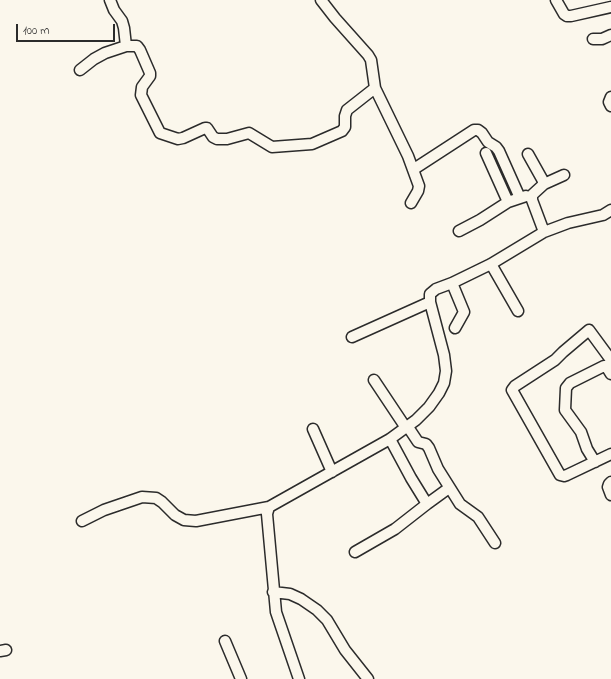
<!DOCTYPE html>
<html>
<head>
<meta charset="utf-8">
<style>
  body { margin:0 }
  #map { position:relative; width:611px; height:679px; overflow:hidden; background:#fbf7ec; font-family:"Indie Flower",sans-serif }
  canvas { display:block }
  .scale { position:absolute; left:16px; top:24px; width:99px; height:18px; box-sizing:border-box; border:2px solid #2b2b2b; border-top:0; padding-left:5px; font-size:12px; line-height:14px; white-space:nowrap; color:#2b2b2b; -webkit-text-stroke:3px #fbf7ec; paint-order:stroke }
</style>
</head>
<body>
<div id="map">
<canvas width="611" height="679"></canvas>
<div class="scale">100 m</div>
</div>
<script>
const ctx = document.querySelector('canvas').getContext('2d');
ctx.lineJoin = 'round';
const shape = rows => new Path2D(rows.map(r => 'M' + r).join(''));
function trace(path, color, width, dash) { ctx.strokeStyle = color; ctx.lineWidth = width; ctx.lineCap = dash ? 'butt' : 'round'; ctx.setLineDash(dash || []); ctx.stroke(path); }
const minor = shape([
  [110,0,114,10,122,21,124,28,126,46],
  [321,0,335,18,368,55,371,60,375,88,408,156,419,186,418,191,411,203],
  [556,0,564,14,567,16,571,16,611,7],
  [593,39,602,39,611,35],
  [80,70,94,59,105,53,126,46,137,46,140,50,150,73,150,76,142,87,141,95,160,133,178,139,183,138,205,128,207,128,213,137,217,139,227,139,249,133,272,147,312,144,342,131,345,127,345,116,347,110,375,88],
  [611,97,609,102,611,106],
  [486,153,508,202],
  [528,154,542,179,544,184,532,195,532,200,544,232],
  [414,169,474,130,478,130,482,133,488,142,496,147,499,151,520,198],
  [544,184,564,175],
  [459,231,480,220,508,202,526,196],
  [491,264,518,311],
  [452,283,464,312,455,328],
  [352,337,430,302],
  [611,360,589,330,563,352,555,360,515,386,512,390,560,475,564,476,567,475,611,454],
  [374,380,406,428],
  [408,427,418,442,426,444,429,448,438,469,460,504,478,517,495,543],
  [313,429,332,472],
  [595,462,587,449,581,432,565,410,566,388,570,383,604,366,606,366,611,374],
  [611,482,609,484,608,487,611,495],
  [427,504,449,488],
  [82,521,104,510,142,497,156,498,162,502,175,515,184,520,196,521,269,507],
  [355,552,395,529,427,504,411,478,390,439],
  [273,592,290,594,301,599,317,610,327,620,345,650,368,679],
  [225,641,241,679],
  [0,651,6,650],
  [299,679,276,612,267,514,269,507,390,439,416,420,429,407,439,393,444,383,446,371,444,355,430,302,430,294,436,289,452,283,491,264,544,232,568,223,603,215,611,210]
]);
trace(minor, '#2b2b2b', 13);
trace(minor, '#fbf7ec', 10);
</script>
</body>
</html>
